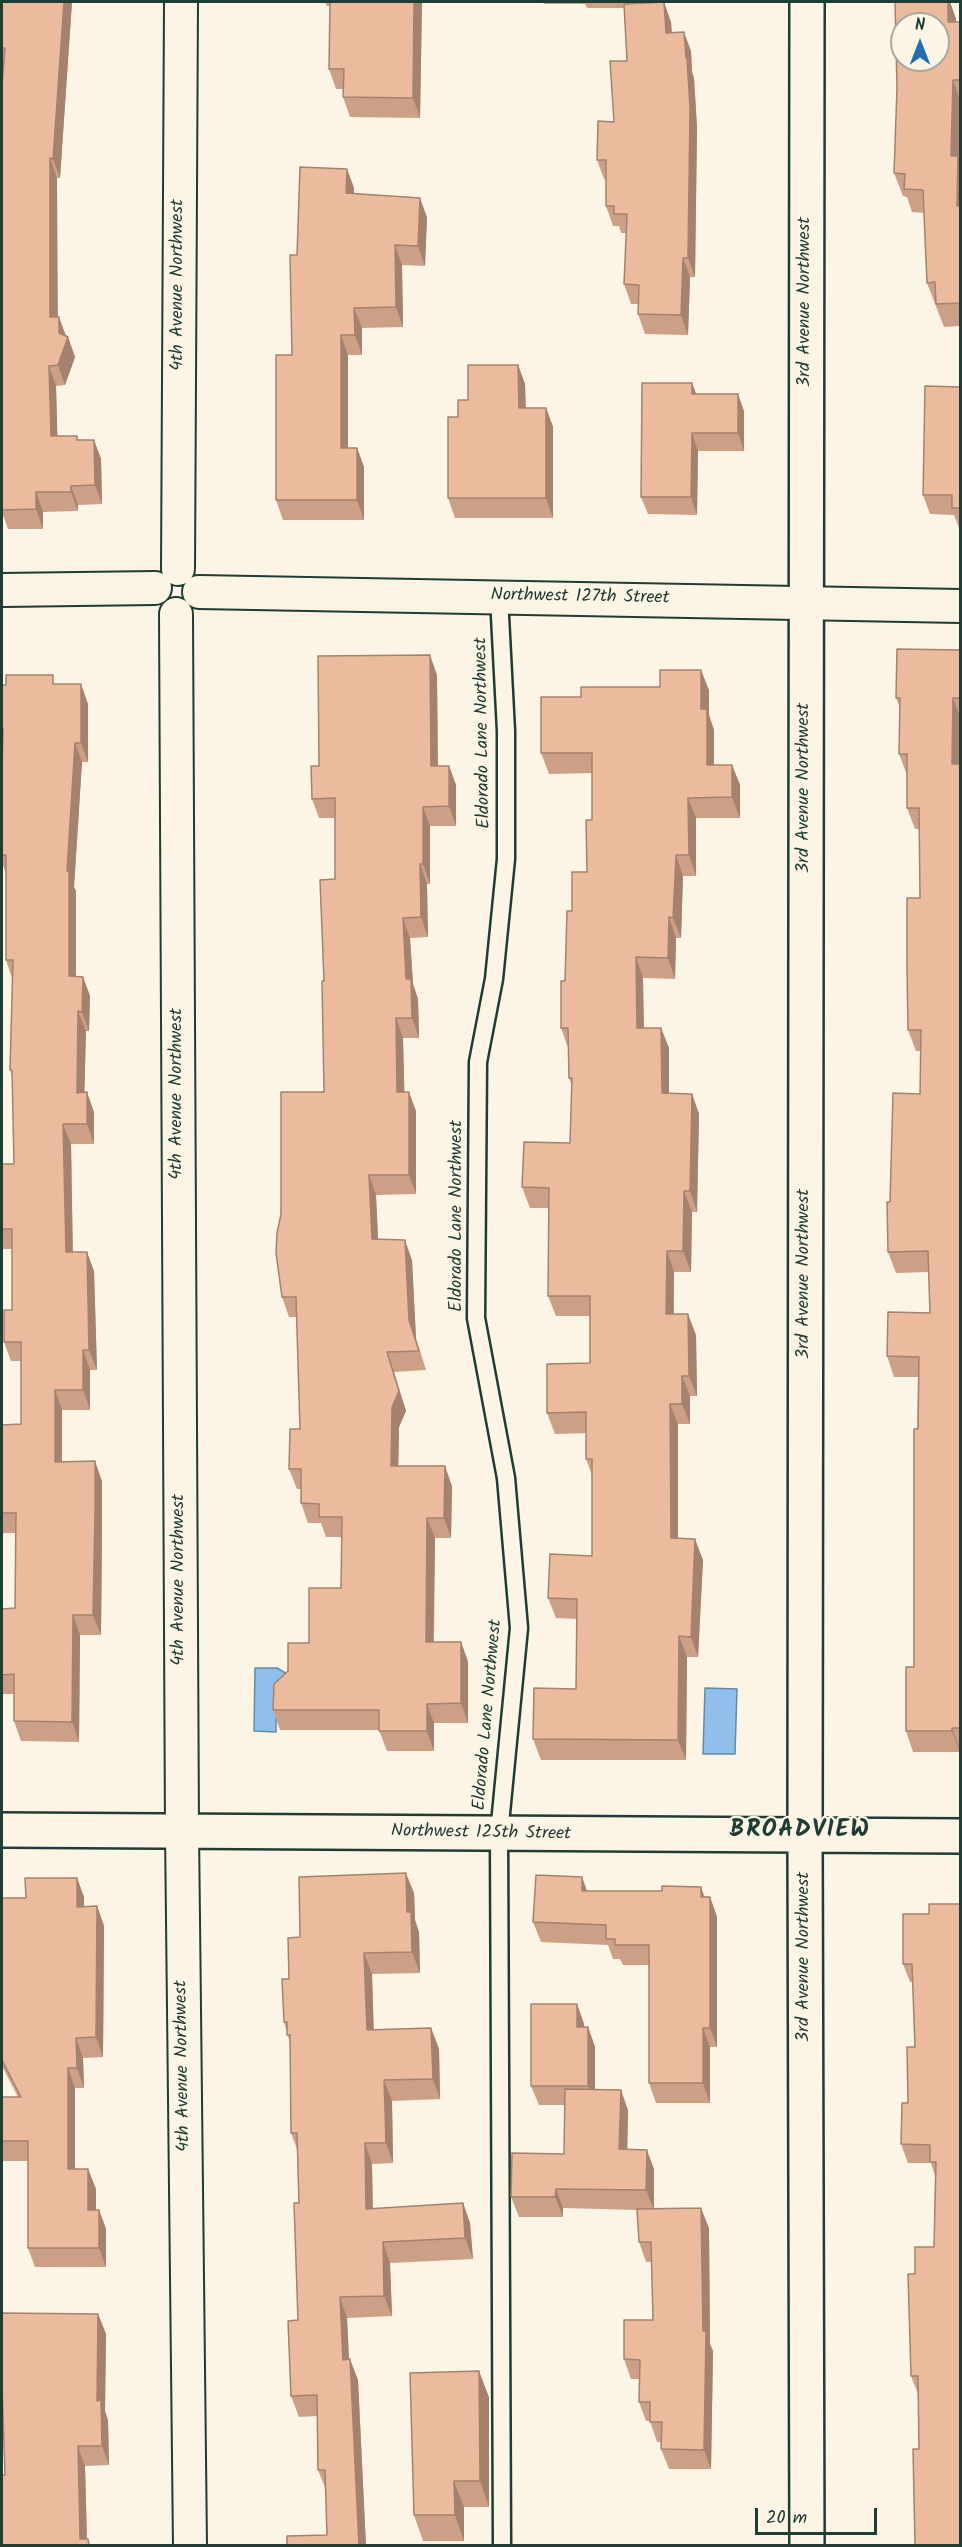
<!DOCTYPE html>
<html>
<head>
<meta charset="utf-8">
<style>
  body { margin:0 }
  #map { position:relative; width:962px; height:2547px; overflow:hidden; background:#fcf5e5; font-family:Kalam,sans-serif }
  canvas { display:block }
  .frame { position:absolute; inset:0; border:3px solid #1f3d34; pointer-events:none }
  .north { position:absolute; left:890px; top:12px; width:60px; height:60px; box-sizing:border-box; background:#fcf5e5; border:2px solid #a4ab9e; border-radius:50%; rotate:0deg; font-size:16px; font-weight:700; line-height:24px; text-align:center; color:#1f3d34 }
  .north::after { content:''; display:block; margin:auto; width:21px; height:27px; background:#1f6fb2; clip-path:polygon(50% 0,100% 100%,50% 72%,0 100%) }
  .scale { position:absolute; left:755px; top:2508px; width:122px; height:27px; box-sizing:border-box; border:3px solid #1f3d34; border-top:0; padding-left:8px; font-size:18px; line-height:21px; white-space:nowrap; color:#1f3d34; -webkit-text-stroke:4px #fcf5e5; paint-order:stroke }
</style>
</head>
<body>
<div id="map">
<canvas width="962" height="2547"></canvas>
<div class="frame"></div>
<div class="north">N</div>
<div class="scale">20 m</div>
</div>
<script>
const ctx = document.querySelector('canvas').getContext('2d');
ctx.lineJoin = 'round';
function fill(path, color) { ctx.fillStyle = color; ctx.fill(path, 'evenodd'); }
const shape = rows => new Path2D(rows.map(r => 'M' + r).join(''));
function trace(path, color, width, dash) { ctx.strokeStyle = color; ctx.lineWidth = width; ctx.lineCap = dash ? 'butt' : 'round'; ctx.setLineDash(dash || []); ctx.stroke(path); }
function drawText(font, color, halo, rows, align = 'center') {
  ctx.font = font + ' Kalam,sans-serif'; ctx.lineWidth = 4.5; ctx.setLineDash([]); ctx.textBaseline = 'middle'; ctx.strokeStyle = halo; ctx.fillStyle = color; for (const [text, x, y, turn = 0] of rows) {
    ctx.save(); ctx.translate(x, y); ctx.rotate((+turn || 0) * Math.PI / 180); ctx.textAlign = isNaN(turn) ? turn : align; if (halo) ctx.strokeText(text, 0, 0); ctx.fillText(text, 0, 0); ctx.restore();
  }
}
const water = shape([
  [255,1668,277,1668,287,1674,276,1719,276,1732,254,1731,255,1668],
  [705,1688,737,1689,735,1754,703,1754,705,1688]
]);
fill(water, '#91bfeb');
trace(water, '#638ba2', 1.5);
const service = shape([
  [499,597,506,731,506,859,494,979,478,1062,476,1318,506,1478,519,1628,499,1834,502,2546]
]);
const minor = shape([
  [178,569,181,2],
  [2,590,155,588],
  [199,592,960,606],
  [176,614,182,1830,190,2546]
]);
const tertiary = shape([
  [807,2,805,1835,807,2546],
  [2,1830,960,1836]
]);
trace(service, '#1f3d34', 21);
trace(minor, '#1f3d34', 36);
trace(tertiary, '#1f3d34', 38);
trace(service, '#fcf5e5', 16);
trace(minor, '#fcf5e5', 32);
trace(tertiary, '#fcf5e5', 33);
fill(shape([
  [2,2,72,2,60,178,57,178,57,317,66,336,68,337,75,357,65,385,56,386,57,436,77,436,78,440,94,440,101,459,102,504,78,505,78,511,43,512,43,529,8,529,2,512,2,85,3,67,2,66],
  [325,2,422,2,420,118,350,117,343,97,343,89,336,89,329,69,330,6,327,6],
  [543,2,652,2,652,3,671,22,672,33,691,51,692,72,694,78,697,128,695,277,690,277,688,335,645,334,638,314,638,304,631,304,624,284,626,233,621,233,619,226,613,226,606,206,606,180,604,179,597,160,614,122,627,61,624,8,587,8,585,4,544,4],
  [895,2,950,2,956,19,956,22,960,22,960,326,944,327,927,283,924,213,912,212,907,197,903,196,894,173,897,88],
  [347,169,354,188,354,193,427,217,425,266,402,265,403,327,362,328,362,355,348,355,348,448,357,448,364,467,364,520,283,520,276,500,292,355,297,255],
  [518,365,525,384,526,408,546,408,553,427,553,518,455,518,448,498,458,417,468,400],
  [960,387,960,528,959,528,954,515,930,514,923,495],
  [696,394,744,411,744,451,698,451,697,515,648,514,641,497],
  [960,650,960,1752,913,1752,906,1731,914,1667,918,1377,894,1377,887,1356,930,1313,929,1272,896,1273,888,1252,890,1202,920,1094,921,1051,916,1051,908,1030,920,898,919,829,915,829,907,808,907,775,899,754,900,708,896,698],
  [437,675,438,766,449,766,456,785,456,826,430,826,430,884,427,884,428,937,410,938,413,984,418,999,419,1038,403,1038,404,1092,416,1111,416,1194,376,1195,378,1239,412,1260,416,1339,426,1370,394,1372,406,1411,399,1427,398,1466,452,1486,451,1538,435,1538,434,1642,461,1642,468,1662,468,1723,434,1723,434,1751,387,1751,379,1730,280,1730,273,1710,288,1671,309,1643,341,1588,342,1537,326,1537,321,1523,308,1523,301,1503,301,1489,297,1489,289,1469,300,1429,297,1317,289,1317,282,1297,324,1092,324,981,335,879,335,818,319,818,312,799,319,766],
  [57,684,88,704,88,762,82,762,74,887,76,891,76,976,83,977,90,996,89,1031,86,1031,84,1092,94,1112,94,1144,71,1144,73,1252,94,1271,97,1370,90,1370,90,1410,62,1410,62,1462,102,1481,102,1531,101,1635,80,1635,79,1742,21,1741,14,1721,14,1694,2,1694,2,1609,15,1608,16,1533,2,1533,2,1425,21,1424,21,1361,11,1361,4,1342,12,1310,12,1249,2,1249,2,1164,14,1164,12,1075,10,1070,12,978,6,960,6,874,2,862,2,685],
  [709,690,709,715,714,730,714,765,732,765,740,785,740,818,696,818,696,876,683,876,681,938,676,938,675,979,643,978,644,1028,661,1028,669,1048,669,1093,692,1094,699,1114,697,1212,692,1212,691,1272,674,1272,674,1314,696,1335,697,1396,690,1396,690,1424,678,1424,678,1538,703,1560,698,1657,687,1657,686,1760,541,1760,533,1739,576,1689,577,1619,556,1618,548,1598,592,1556,592,1475,586,1459,586,1433,555,1434,547,1413,590,1363,590,1316,556,1316,548,1296,549,1208,530,1208,522,1187,570,1143,572,1086,569,1078,568,1048,561,1028,565,981,587,872,592,820,592,773,549,774,541,753,581,697],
  [582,1877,587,1891,710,1897,717,1917,717,2047,710,2047,710,2103,656,2103,649,2083,649,1965,623,1965,620,1959,613,1959,608,1945,541,1942,533,1922],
  [77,1878,84,1897,84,1906,97,1906,104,1926,103,2057,83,2058,84,2088,75,2088,75,2169,88,2169,96,2189,96,2210,99,2210,106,2229,106,2267,35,2267,28,2248,28,2161,2,2161,2,2097,18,2097,2,2066,2,1898,26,1898],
  [414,1893,415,1920,419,1932,420,1973,372,1974,374,2030,431,2028,439,2049,440,2099,392,2101,393,2163,372,2164,373,2209,463,2203,470,2223,473,2259,390,2263,392,2316,347,2318,349,2359,358,2380,366,2546,287,2546,327,2535,326,2490,318,2470,317,2416,299,2417,291,2396,298,2320,299,2203,297,2149,291,2133,290,2043,284,2022,289,1979,300,1937],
  [929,1904,960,1904,960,2546,915,2546,913,2449,919,2449,918,2394,911,2376,908,2274,915,2274,915,2247,934,2247,935,2176,931,2163,908,2163,901,2144,902,2103,908,2103,907,2047,915,2047,913,1982,910,1982,903,1964,903,1914,929,1914],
  [577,2004,584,2024,584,2027,588,2027,595,2047,595,2090,628,2110,627,2149,654,2169,654,2209,709,2228,710,2344,713,2351,711,2469,669,2469,661,2449,662,2442,657,2442,650,2421,646,2421,639,2402,640,2379,631,2379,624,2359,653,2320,652,2262,646,2262,639,2242,637,2210,563,2208,563,2217,519,2217,511,2197,564,2154,565,2105,539,2105,531,2086],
  [2,2313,98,2314,106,2334,105,2411,108,2420,109,2465,85,2466,87,2539,91,2546,5,2475,3,2404,2,2404],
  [489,2397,489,2507,464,2507,464,2541,423,2541,414,2515]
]), '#cba087');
fill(shape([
  [64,2,72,2,60,178,53,159],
  [414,2,422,2,420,118,413,98],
  [664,2,671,22,673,53,666,33],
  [948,2,950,2,956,19,957,45,948,22],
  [684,32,691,51,692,72,694,78,697,128,695,277,688,258,686,58],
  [953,80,960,100,960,216,957,206,951,156],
  [50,158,57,178,58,336,50,317],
  [347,169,354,188,353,212,346,193],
  [420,198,427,217,425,266,418,246],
  [395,245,402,265,403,327,396,307],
  [683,258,690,277,688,335,681,315],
  [354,308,362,328,362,355,355,335],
  [59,317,66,336,68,337,75,357,65,385,58,365],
  [341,335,348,355,348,467,341,448],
  [518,365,525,384,526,427,519,408],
  [49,366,56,386,58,456,51,436],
  [692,383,699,401,692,394],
  [738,394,744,411,744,451,738,433],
  [546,408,553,427,553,518,546,498],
  [692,433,698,451,697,515,691,497],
  [94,440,101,459,102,504,95,485],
  [357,448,364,467,364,520,357,500],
  [71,486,78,505,78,511,71,492],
  [36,492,43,512,43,529,36,509],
  [430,655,437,675,438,785,431,766],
  [701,670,709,690,709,715,714,730,714,785,707,765,701,709],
  [81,684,88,704,88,762,81,743],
  [953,698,960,717,960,785,952,764],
  [75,743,82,762,74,887,76,891,76,996,69,976,67,871],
  [732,765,740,785,740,818,732,797],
  [449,766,456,785,456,826,449,806],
  [688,798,696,818,696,876,689,855],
  [423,807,430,826,430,884,423,864],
  [676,855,683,876,681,938,673,918],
  [420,864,427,884,428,937,421,917],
  [669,917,676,938,675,979,668,958],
  [403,918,410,938,413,984,418,999,419,1038,412,1018,406,979],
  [636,957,643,978,644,1049,637,1028],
  [83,977,90,996,89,1031,82,1012],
  [78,1011,86,1031,84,1112,77,1093],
  [396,1018,403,1038,405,1112,397,1092],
  [661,1028,669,1048,669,1113,662,1093],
  [87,1092,94,1112,94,1144,87,1124],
  [409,1092,416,1111,416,1194,409,1175],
  [692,1094,699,1114,697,1212,690,1191],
  [63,1124,71,1144,73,1272,66,1252],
  [369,1175,376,1195,379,1258,372,1239],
  [684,1191,692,1212,691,1272,683,1251],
  [405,1240,412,1260,416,1339,426,1370,409,1320],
  [667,1251,674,1272,673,1335,666,1314],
  [87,1252,94,1271,97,1370,89,1350],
  [688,1314,696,1335,697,1396,689,1376],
  [83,1350,90,1370,90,1410,83,1390],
  [387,1352,406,1411,399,1427,398,1485,391,1466],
  [682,1376,690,1396,690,1424,682,1404],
  [55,1390,62,1410,62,1482,55,1462],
  [670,1404,678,1424,678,1558,671,1538],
  [95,1461,102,1481,102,1531,101,1635,93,1615],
  [445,1466,452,1486,451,1538,444,1518],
  [427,1518,435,1538,433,1662,426,1642],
  [695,1539,703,1560,698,1657,691,1637],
  [73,1615,80,1635,79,1742,72,1722],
  [679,1636,687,1657,686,1760,678,1740],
  [461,1642,468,1662,468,1723,461,1703],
  [427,1704,434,1723,434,1751,427,1731],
  [952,1728,960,1749,960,1752,952,1731],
  [406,1873,414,1893,415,1920,419,1932,420,1973,412,1952,407,1912],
  [582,1877,589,1897,582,1891],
  [77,1878,84,1897,84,1926,77,1907],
  [701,1887,708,1907,701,1897],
  [710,1897,717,1917,717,2047,710,2028],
  [97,1906,104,1926,103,2057,96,2037],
  [364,1953,372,1974,374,2051,367,2030],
  [577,2004,584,2024,584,2047,577,2027],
  [588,2027,595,2047,595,2105,588,2086],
  [431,2028,439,2049,440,2099,433,2079],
  [703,2028,710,2047,710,2103,703,2083],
  [76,2038,83,2058,84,2088,77,2068],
  [68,2068,75,2088,75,2189,68,2169],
  [384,2080,392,2101,393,2163,386,2143],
  [621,2090,628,2110,627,2169,619,2149],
  [365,2143,372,2164,373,2230,366,2209],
  [647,2150,654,2169,654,2210,646,2190],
  [88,2169,96,2189,96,2229,88,2210],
  [556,2189,563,2208,563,2217,555,2197],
  [463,2203,470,2223,473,2259,465,2238],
  [701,2208,709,2228,710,2344,713,2351,711,2469,704,2450],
  [99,2210,106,2229,106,2267,99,2248],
  [383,2242,390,2263,392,2316,384,2296],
  [340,2297,347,2318,350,2380,343,2360],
  [98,2314,106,2334,105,2411,108,2420,109,2465,102,2446,97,2401],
  [350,2359,358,2380,366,2546,359,2546],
  [479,2371,489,2397,489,2507,480,2481],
  [78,2446,85,2466,87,2546,80,2539],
  [454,2481,464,2507,464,2541,455,2515]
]), '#a5826e');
const building = shape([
  [2,2,64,2,53,159,50,158,50,317,59,317,59,333,68,337,58,365,49,366,51,436,77,436,77,440,94,440,95,485,71,486,71,492,36,492,36,509,2,510,2,85,5,48,2,48,2,2],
  [330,2,414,2,413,98,343,97,344,69,329,69,330,2],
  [664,2,666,33,684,32,686,58,687,58,690,108,688,258,683,258,681,315,638,314,639,285,624,284,627,214,614,214,614,206,606,206,606,160,597,160,598,121,614,122,610,61,627,61,624,4,664,2],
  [895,2,948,2,948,22,960,22,960,80,953,80,951,156,958,156,957,206,960,206,960,303,936,304,935,282,927,283,923,190,904,189,905,174,894,173,897,88,895,2],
  [902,24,938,24,938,60,902,60,902,24],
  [300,167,347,169,346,193,420,198,418,246,395,245,396,307,354,308,355,335,341,335,341,448,357,448,357,500,276,500,276,355,292,355,290,255,297,255,300,167],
  [468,365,518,365,519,408,546,408,546,498,448,498,448,417,458,417,458,400,468,400,468,365],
  [642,383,692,383,692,394,738,394,738,433,692,433,691,497,641,497,642,383],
  [925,386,960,387,960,508,952,508,952,495,923,495,925,386],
  [897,649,960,650,960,698,953,698,952,764,960,764,960,1728,952,1728,952,1731,906,1731,906,1667,914,1667,914,1429,918,1429,919,1357,887,1356,888,1312,930,1313,928,1251,888,1252,887,1202,890,1202,893,1093,920,1094,921,1030,908,1030,907,969,907,898,920,898,919,808,907,808,907,754,899,754,900,698,896,698,897,649],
  [430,655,431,766,449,766,449,806,423,807,423,864,420,864,421,917,403,918,406,979,411,979,412,1018,396,1018,397,1092,409,1092,409,1175,369,1175,372,1239,405,1240,409,1320,419,1351,387,1352,399,1391,392,1407,391,1466,445,1466,444,1518,427,1518,426,1642,461,1642,461,1703,427,1704,427,1731,379,1731,379,1710,273,1710,274,1684,288,1671,288,1643,309,1643,309,1588,341,1588,342,1517,319,1517,319,1504,301,1503,301,1469,289,1469,290,1429,300,1429,296,1297,282,1297,276,1253,277,1233,281,1214,281,1092,324,1092,322,981,324,981,320,880,335,879,335,798,312,799,311,766,319,766,318,656,430,655],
  [660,670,701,670,701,709,707,709,707,765,732,765,732,797,688,798,689,855,676,855,673,918,669,917,668,958,636,957,637,1028,661,1028,662,1093,692,1094,690,1191,684,1191,683,1251,667,1251,666,1314,688,1314,689,1376,682,1376,682,1404,670,1404,671,1538,695,1539,691,1637,679,1636,678,1740,533,1739,534,1688,576,1689,577,1599,548,1598,550,1554,592,1556,592,1459,586,1459,586,1412,547,1413,547,1364,590,1363,590,1296,548,1296,549,1188,522,1187,524,1142,570,1143,572,1078,569,1078,568,1028,561,1028,561,981,565,981,567,911,572,911,572,872,587,872,586,820,592,820,592,753,541,753,541,697,581,697,581,687,660,687,660,670],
  [6,675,53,675,53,684,81,684,81,743,75,743,67,871,69,871,69,976,83,977,82,1012,78,1011,77,1093,87,1092,87,1124,63,1124,66,1252,87,1252,89,1350,83,1350,83,1390,55,1390,55,1462,95,1461,95,1512,93,1615,73,1615,72,1722,14,1721,14,1674,2,1675,2,1609,15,1608,16,1513,2,1513,2,1425,21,1424,21,1342,4,1342,4,1310,12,1310,12,1229,2,1229,2,1164,14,1164,12,1070,10,1070,13,960,6,960,6,855,2,855,2,774,3,729,2,729,2,685,6,685,6,675],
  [406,1873,407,1912,411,1912,412,1952,364,1953,367,2030,431,2028,433,2079,384,2080,386,2143,365,2143,366,2209,463,2203,465,2238,383,2242,384,2296,340,2297,343,2360,350,2359,359,2546,287,2546,287,2536,327,2535,325,2470,318,2470,317,2395,291,2396,288,2321,298,2320,294,2203,299,2203,297,2133,291,2133,290,2035,287,2035,287,2022,284,2022,282,1979,289,1979,288,1938,300,1937,299,1877,406,1873],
  [536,1875,582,1877,582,1891,662,1891,662,1886,701,1887,701,1897,710,1897,710,2028,703,2028,703,2083,649,2083,649,1945,615,1945,615,1939,606,1939,606,1925,533,1922,536,1875],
  [25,1878,77,1878,77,1907,97,1906,96,2037,76,2038,77,2068,68,2068,68,2169,88,2169,88,2210,99,2210,99,2248,28,2248,28,2141,2,2141,2,2097,21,2097,2,2060,2,1898,26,1898,25,1878],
  [929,1904,960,1904,960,2546,915,2546,913,2449,919,2449,918,2376,911,2376,908,2274,915,2274,915,2247,934,2247,936,2162,930,2162,930,2145,901,2144,902,2103,908,2103,907,2047,915,2047,912,1964,903,1964,903,1914,929,1914,929,1904],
  [531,2004,577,2004,577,2027,588,2027,588,2086,531,2086,531,2004],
  [565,2089,621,2090,619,2149,647,2150,646,2190,556,2189,555,2197,511,2197,512,2153,564,2154,565,2089],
  [701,2208,703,2331,706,2331,704,2450,661,2449,662,2422,650,2422,650,2402,639,2402,640,2360,624,2359,624,2320,653,2320,651,2242,639,2242,637,2209,701,2208],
  [2,2313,98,2314,97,2401,101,2400,102,2446,78,2446,80,2539,88,2539,89,2546,2,2546,2,2475,5,2475,2,2385,2,2313],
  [479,2371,480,2481,454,2481,455,2515,414,2515,410,2373,479,2371],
  [606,2545,695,2545,695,2546,606,2546,606,2545]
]);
fill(building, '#ecba9d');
trace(building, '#a5826e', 1.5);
drawText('18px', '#1f3d34', '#fcf5e5', [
  ["4th Avenue Northwest",179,285,-90],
  ["3rd Avenue Northwest",806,302,-90],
  ["Northwest 127th Street",580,598,1],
  ["Eldorado Lane Northwest",484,733,-91],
  ["3rd Avenue Northwest",805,788,-90],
  ["4th Avenue Northwest",178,1094,-90],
  ["Eldorado Lane Northwest",458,1216,-90],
  ["3rd Avenue Northwest",805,1274,-90],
  ["4th Avenue Northwest",180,1580,-90],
  ["Eldorado Lane Northwest",489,1715,-85],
  ["Northwest 125th Street",481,1834,1],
  ["3rd Avenue Northwest",805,1957,-90],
  ["4th Avenue Northwest",184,2066,-91]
]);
ctx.letterSpacing = '1.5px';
drawText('bold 24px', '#1f3d34', '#fcf5e5', [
  ["BROADVIEW",800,1832]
]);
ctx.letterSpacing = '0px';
</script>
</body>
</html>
